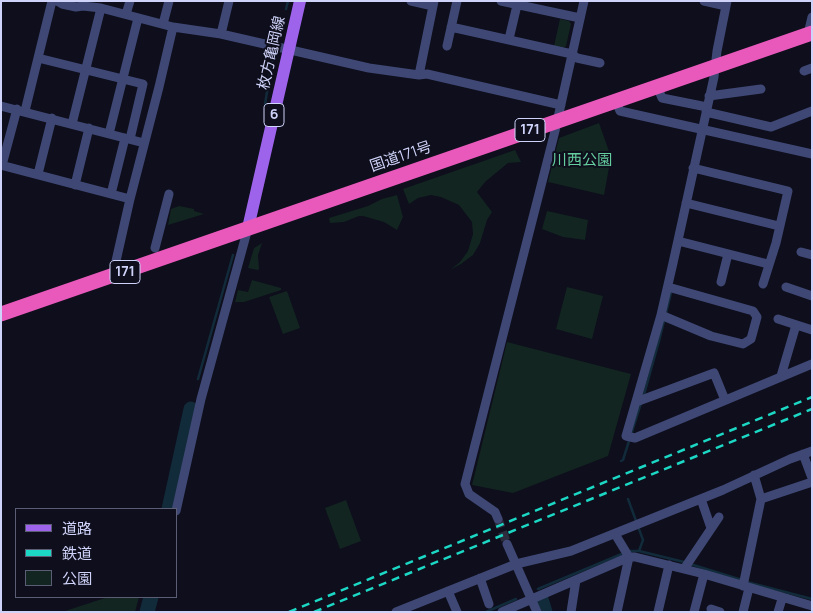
<!DOCTYPE html>
<html>
<head>
<meta charset="utf-8">
<style>
  body { margin:0 }
  #map { position:relative; width:813px; height:613px; overflow:hidden; background:#0e0e1c; font-family:Manrope,"Noto Sans JP",sans-serif }
  canvas { display:block }
  .frame { position:absolute; inset:0; border:2px solid #cfd3f9; pointer-events:none }
  .legend { position:absolute; left:15px; top:508px; width:162px; height:90px; box-sizing:border-box; background:#0e0e1c; border:1px solid #5b5d74; margin:0; padding:6px 9px; list-style:none; font-size:15px; color:#cfd3f9 }
  .legend li { display:flex; align-items:center; gap:10px; height:25px }
  .legend b { width:25px; border:1px solid #5b5d74 }
</style>
</head>
<body>
<div id="map">
<canvas width="813" height="613"></canvas>
<div class="frame"></div>
<ul class="legend">
<li><b style="height:6px;background:#9d64eb"></b>道路</li>
<li><b style="height:6px;background:#1cd7c4"></b>鉄道</li>
<li><b style="height:14px;background:#122520"></b>公園</li>
</ul>
</div>
<script>
const ctx = document.querySelector('canvas').getContext('2d');
ctx.lineJoin = 'round';
function fill(path, color) { ctx.fillStyle = color; ctx.fill(path, 'evenodd'); }
const shape = rows => new Path2D(rows.map(r => 'M' + r).join(''));
function trace(path, color, width, dash) { ctx.strokeStyle = color; ctx.lineWidth = width; ctx.lineCap = dash ? 'butt' : 'round'; ctx.setLineDash(dash || []); ctx.stroke(path); }
function drawText(font, color, halo, rows, align = 'center') {
  ctx.font = font + ' Manrope,"Noto Sans JP",sans-serif'; ctx.lineWidth = 4; ctx.setLineDash([]); ctx.textBaseline = 'middle'; ctx.strokeStyle = halo; ctx.fillStyle = color; for (const [text, x, y, turn = 0] of rows) {
    ctx.save(); ctx.translate(x, y); ctx.rotate((+turn || 0) * Math.PI / 180); ctx.textAlign = isNaN(turn) ? turn : align; if (halo) ctx.strokeText(text, 0, 0); ctx.fillText(text, 0, 0); ctx.restore();
  }
}
fill(shape([
  [560,19,569,21,571,24,566,46,563,48,554,46],
  [599,123,611,157,604,195,548,182,559,138],
  [515,150,521,162,508,163,485,182,477,192,492,212,487,220,480,243,473,255,461,264,450,270,460,262,468,251,473,234,472,222,459,205,441,197,431,195,418,198,409,204,403,189],
  [397,195,403,217,397,230,384,222,363,216,359,216,344,222,330,223,329,218,368,206,382,199],
  [179,206,194,209,194,211,204,214,168,225,171,209],
  [547,211,588,220,585,240,563,237,542,229],
  [262,243,258,255,259,269,258,270,248,268,254,248],
  [252,280,281,288,281,290,244,302,235,302,238,290,248,292],
  [567,287,603,296,592,339,556,329],
  [287,291,300,328,283,334,269,297],
  [507,342,631,374,608,456,513,493,472,485],
  [346,500,361,541,340,549,325,508],
  [108,597,139,597,135,612,62,612]
]), '#122520');
trace(shape([
  [286,9,288,1],
  [277,41,284,17],
  [265,104,274,51],
  [198,379,233,255],
  [643,398,659,341,672,289],
  [621,461,623,460,641,403],
  [628,499,643,540,639,551],
  [629,551,639,551,684,562],
  [690,564,742,580],
  [747,582,812,599],
  [538,589,624,553],
  [486,612,516,599]
]), '#122b3b', 2.5);
trace(shape([
  [169,509,191,409],
  [541,599,545,612],
  [147,612,151,597]
]), '#122b3b', 15);
trace(shape([
  [498,519,507,544]
]), '#2b2c3d', 9, [9, 4.5]);
trace(shape([
  [57,1,62,4,76,7,83,6,101,8,173,27,221,34,369,68,419,75,427,74,561,105],
  [411,1,433,6],
  [501,1,580,18],
  [704,1,726,6],
  [727,1,717,51,714,77,673,263,661,315,626,436,635,438,812,364],
  [126,14,130,1],
  [163,24,169,1],
  [451,27,572,54,577,58,600,63],
  [221,34,229,1],
  [808,34,812,17],
  [509,39,518,1],
  [447,46,457,1],
  [38,58,143,84,130,139],
  [804,71,812,68],
  [419,75,434,1],
  [657,86,662,98,707,107],
  [709,96,761,89],
  [616,101,620,111,812,154],
  [1,106,144,143],
  [25,111,52,1],
  [706,112,771,127,812,111],
  [72,124,101,8],
  [109,134,138,18],
  [1,165,130,199],
  [2,165,17,109],
  [693,168,788,191,776,243,763,284],
  [38,174,52,118],
  [75,185,89,128],
  [111,194,125,138],
  [686,203,779,226],
  [678,241,768,264],
  [155,248,169,194],
  [801,252,812,255],
  [120,273,116,261,130,199,159,87,173,27],
  [721,282,728,254],
  [786,287,812,296],
  [661,315,711,336,743,344,751,339,757,317,753,311,668,287],
  [778,319,812,330],
  [781,376,796,325],
  [636,402,714,373,725,400],
  [803,454,812,478],
  [754,475,761,499],
  [701,499,711,528],
  [176,511,201,399,248,228],
  [498,519,495,512,469,494,465,484,555,131,584,1],
  [615,534,629,557,617,612],
  [507,544,537,612],
  [684,569,719,517],
  [480,578,489,604],
  [743,586,761,499,812,482],
  [448,591,457,612],
  [711,609,720,612],
  [396,612,516,564,571,551,723,490,790,459,812,451],
  [502,612,629,557,635,557,704,574,812,606],
  [571,612,576,580],
  [658,612,669,565],
  [694,612,704,574],
  [743,612,749,588],
  [778,612,782,599]
]), '#3f4875', 9);
trace(shape([
  [248,228,300,1]
]), '#9d64eb', 12);
trace(shape([
  [1,314,812,33]
]), '#e959bb', 15);
trace(shape([
  [289,612,812,397],
  [314,612,812,409]
]), '#1cd7c4', 2.5, [8, 6]);
for (const [x, y, w] of [
  [274,115,20],
  [530,130,30],
  [125,272,30]
]) { const box = new Path2D(); box.roundRect(x - w / 2, y - 11.5, w, 23, 4); ctx.fillStyle = '#0e0e1c'; ctx.fill(box); trace(box, '#cfd3f9', 1); }
drawText('bold 14px', '#cfd3f9', null, [
  ["6",274,115],
  ["171",530,130],
  ["171",125,272]
]);
drawText('15px', '#cfd3f9', '#0e0e1c', [
  ["枚方亀岡線",272,53,-77],
  ["国道171号",401,157,-19]
]);
drawText('15px', '#65ce9f', '#0e0e1c', [
  ["川西公園",582,161]
]);
</script>
</body>
</html>
